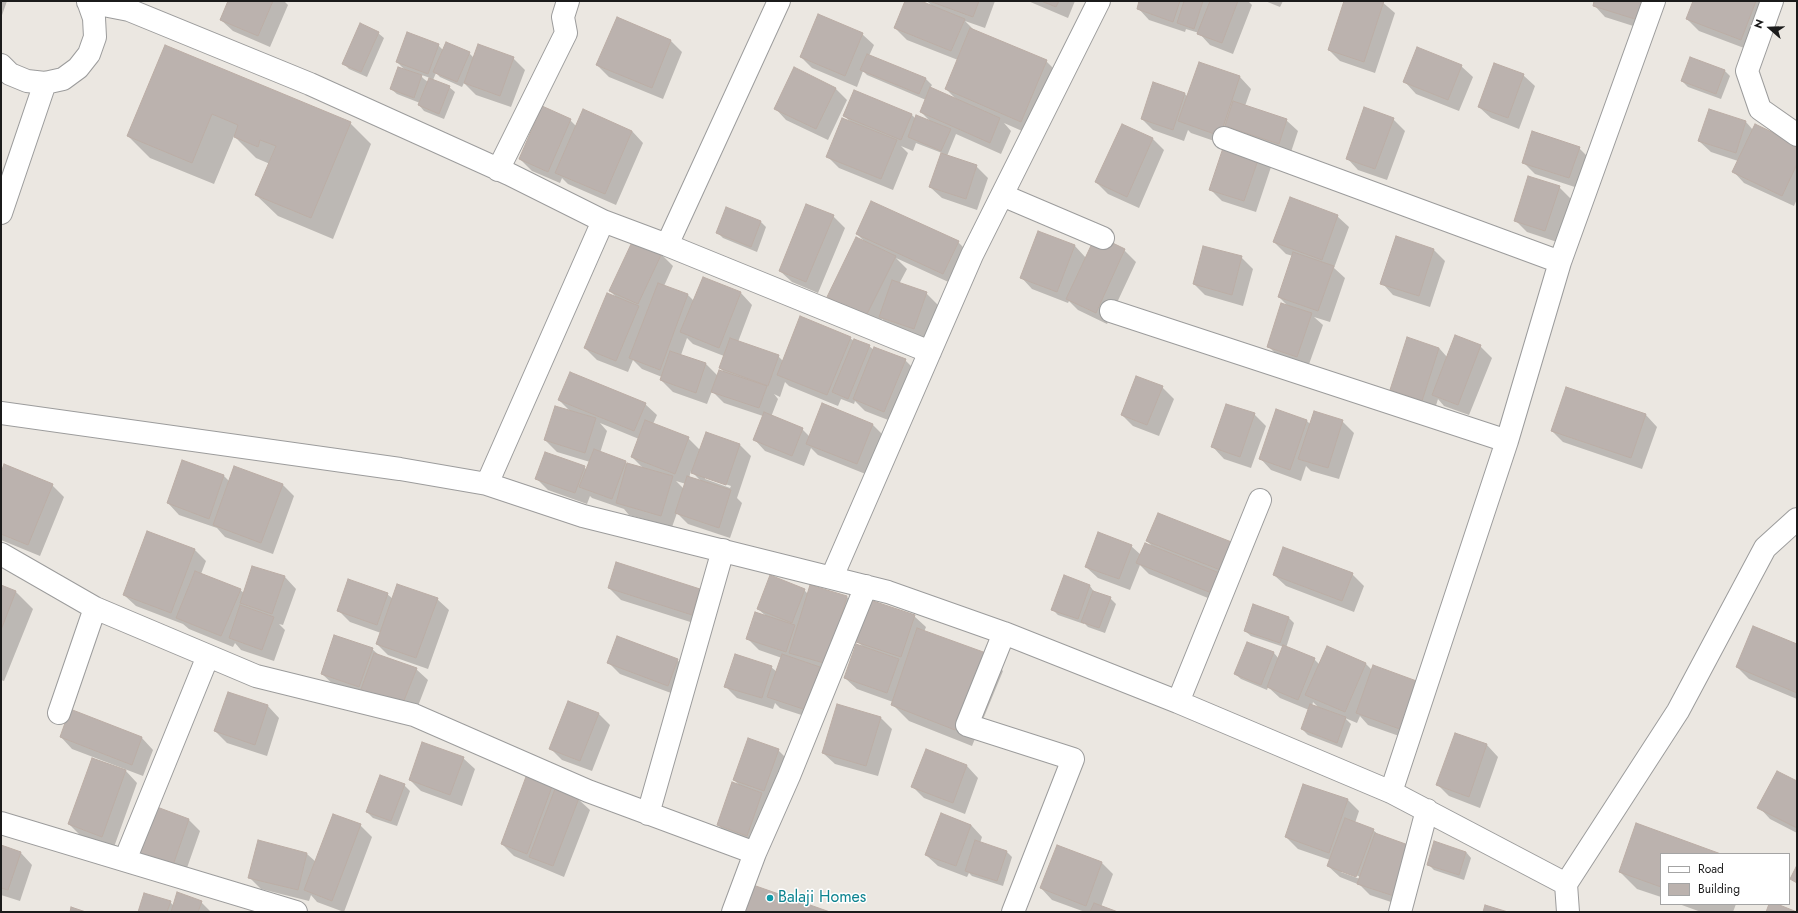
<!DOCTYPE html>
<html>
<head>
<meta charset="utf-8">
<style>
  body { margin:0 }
  #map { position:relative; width:1798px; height:913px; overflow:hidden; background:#ebe7e1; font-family:Jost,sans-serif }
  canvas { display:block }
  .frame { position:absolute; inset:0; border:2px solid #1b1b1b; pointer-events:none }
  .legend { position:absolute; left:1660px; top:853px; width:130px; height:52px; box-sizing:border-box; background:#fff; border:1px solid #a4a4a4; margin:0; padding:5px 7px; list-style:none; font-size:12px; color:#1b1b1b }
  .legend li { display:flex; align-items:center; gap:8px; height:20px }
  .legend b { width:20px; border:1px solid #a4a4a4 }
  .north { position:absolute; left:1750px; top:8px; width:40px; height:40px; -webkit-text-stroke:3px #fff; paint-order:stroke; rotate:290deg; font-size:11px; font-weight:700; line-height:16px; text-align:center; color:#1b1b1b }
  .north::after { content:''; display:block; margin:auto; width:14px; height:18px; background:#1b1b1b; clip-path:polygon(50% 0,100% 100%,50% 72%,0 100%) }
</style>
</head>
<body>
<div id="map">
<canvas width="1798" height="913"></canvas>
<div class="frame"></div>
<ul class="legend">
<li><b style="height:5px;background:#fff"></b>Road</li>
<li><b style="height:11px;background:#bbb2ae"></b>Building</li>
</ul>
<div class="north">N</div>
</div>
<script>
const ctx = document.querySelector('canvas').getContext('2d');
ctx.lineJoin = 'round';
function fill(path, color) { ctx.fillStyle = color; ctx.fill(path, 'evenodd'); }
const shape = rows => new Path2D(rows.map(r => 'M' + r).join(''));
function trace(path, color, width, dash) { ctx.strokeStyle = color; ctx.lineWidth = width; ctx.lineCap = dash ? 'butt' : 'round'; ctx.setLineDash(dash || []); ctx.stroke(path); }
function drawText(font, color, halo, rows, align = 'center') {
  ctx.font = font + ' Jost,sans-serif'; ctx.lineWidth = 3; ctx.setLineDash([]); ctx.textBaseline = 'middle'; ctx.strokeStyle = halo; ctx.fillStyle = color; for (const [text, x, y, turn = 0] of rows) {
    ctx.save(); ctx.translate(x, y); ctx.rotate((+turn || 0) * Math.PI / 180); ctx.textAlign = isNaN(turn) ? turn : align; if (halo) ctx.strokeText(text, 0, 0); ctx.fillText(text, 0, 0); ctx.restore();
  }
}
fill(shape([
  [1,1,7,1,1,18],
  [229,1,284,1,288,5,270,47,233,31,221,20],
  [906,1,918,1,933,7,927,1,995,1,985,28,965,21,976,32,1046,61,1063,78,1038,138,1004,123,1011,131,1001,154,956,134,947,156,976,166,988,178,977,210,942,198,930,187,942,153,916,143,913,151,901,146,908,153,893,190,839,168,827,156,852,123,844,116,911,114,916,119,931,122,921,112,926,100,867,75,863,71,857,87,812,68,801,57,862,34,874,45,869,56,926,79,932,85,930,88,957,100,946,89,958,60,907,40,895,28],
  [1028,1,1075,1,1068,18],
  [1140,1,1248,1,1252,5,1233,54,1210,45,1199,33,1186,29,1185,32,1149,20,1138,8],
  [1265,1,1283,1,1280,7],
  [1345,1,1381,1,1395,13,1375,73,1340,61,1329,50],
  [1595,1,1659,1,1649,31,1605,17,1594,5],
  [1694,1,1762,1,1752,51,1699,31,1687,19],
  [617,18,671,41,682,52,663,99,609,77,597,65],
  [378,33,384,38,367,77,349,69,343,63],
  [438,45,443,50,469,53,474,58,513,58,525,70,511,107,476,95,464,83,462,87,440,77,436,73,433,80,449,87,455,92,444,119,424,111,419,105,420,103,397,94,391,89,405,70,397,62],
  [419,74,430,78,428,82,424,79],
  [165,46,350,123,371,144,333,239,278,216,256,195,270,164,256,158,234,136,214,184,150,158,128,136],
  [1200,63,1240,77,1251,89,1245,106,1286,120,1298,131,1290,155,1271,167,1256,212,1222,201,1210,189,1226,145,1191,133,1188,130,1184,141,1153,130,1142,119,1185,94,1188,97],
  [1461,66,1473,77,1459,111,1416,94,1405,82],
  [1724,70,1730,76,1721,99,1688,87,1682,81],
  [1523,75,1535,86,1519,129,1491,118,1479,107],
  [835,88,847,100,828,140,786,120,775,108],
  [1393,119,1405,131,1387,180,1358,170,1347,158],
  [570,120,576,126,632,131,643,143,616,205,568,184,562,178,560,183,532,171,520,159],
  [1746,122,1753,130,1797,145,1797,199,1794,206,1744,183,1733,171,1738,161,1711,152,1699,141],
  [1153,139,1164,150,1139,208,1108,194,1096,182],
  [1579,148,1591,160,1581,189,1535,174,1523,162],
  [1559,187,1571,199,1557,242,1527,232,1515,220],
  [833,216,845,228,818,293,792,282,780,271],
  [1337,216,1349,227,1334,268,1345,278,1330,322,1314,317,1323,325,1308,367,1280,358,1268,346,1288,306,1279,297,1293,256,1286,254,1274,242],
  [761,222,766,227,757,252,723,238,717,232],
  [857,234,958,242,970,254,955,285,896,258,907,269,899,284,926,293,938,305,925,340,892,329,882,319,878,327,840,308,828,297,866,243],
  [1397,237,1434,250,1445,261,1430,307,1393,295,1382,283],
  [1075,246,1086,258,1124,250,1136,262,1107,324,1078,310,1069,301,1068,303,1032,289,1021,277],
  [661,254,673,266,664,286,687,294,694,301,703,278,741,293,752,305,738,342,778,356,783,361,850,338,854,341,869,346,874,350,905,360,917,372,896,423,865,411,855,401,854,404,841,399,838,406,789,386,785,382,780,397,774,394,778,399,771,417,802,429,810,437,823,404,873,425,884,436,868,475,818,455,811,448,804,466,765,451,754,439,763,416,724,403,712,391,707,404,673,392,661,380,662,377,642,369,633,360,628,372,597,360,585,348,618,299,610,291],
  [687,338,693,344,724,356,720,368,725,373,718,376,706,364,681,355],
  [1241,257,1253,269,1243,306,1205,295,1194,284],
  [1480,346,1492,358,1469,415,1444,406,1438,399,1434,412,1403,402,1391,390,1439,348,1447,357],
  [1162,387,1174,399,1159,436,1133,426,1122,415],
  [559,400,645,404,657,415,653,424,688,438,700,450,706,433,740,445,751,456,737,498,742,503,730,538,688,524,677,513,672,527,629,515,624,509,592,498,590,496,587,504,548,490,536,478,584,467,587,470,590,462,557,452,545,440,571,412],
  [600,423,639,439,632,457,644,469,628,465,625,462,600,453,607,431],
  [691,471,702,482,689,478],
  [705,477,731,486,730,488,705,479],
  [676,481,686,484,684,489],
  [1277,410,1307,421,1310,424,1342,421,1354,433,1339,479,1311,471,1306,466,1301,481,1271,470,1260,458],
  [1254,414,1266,426,1251,468,1224,459,1213,447],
  [1646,415,1657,427,1642,469,1563,442,1552,431],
  [183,461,224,476,230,482,282,484,294,496,273,554,225,537,217,528,179,515,168,503],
  [1,475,52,485,64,497,40,556,1,540],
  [1147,541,1233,544,1225,605,1149,574,1140,565,1130,590,1098,578,1086,567,1131,546,1141,555,1153,547],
  [194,549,206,561,201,574,240,590,244,593,253,567,285,577,296,589,283,625,279,624,285,630,274,661,241,650,235,643,233,647,189,629,183,624,136,606,124,595],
  [1352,574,1364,586,1354,612,1286,586,1274,575],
  [1065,576,1090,586,1095,593,1110,598,1116,604,1105,633,1088,627,1084,623,1084,624,1058,615,1052,609],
  [1,586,16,592,33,609,4,681,1,680],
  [810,586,847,597,858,609,817,720,780,708,775,703,773,709,737,698,726,687,771,667,777,672,782,658,759,650,747,638,766,616,758,609,804,590,808,594],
  [609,588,699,590,711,601,703,626,621,600],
  [387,594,393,599,437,599,449,610,428,669,388,655,377,644,381,633,350,622,339,611],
  [914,616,926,627,924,632,986,654,1003,671,972,746,909,721,892,704,893,702,857,689,845,678,864,648,858,642],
  [1289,618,1294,623,1286,648,1314,659,1320,665,1327,647,1366,664,1372,670,1416,742,1368,725,1360,716,1357,723,1345,718,1351,724,1342,748,1308,735,1302,729,1309,710,1280,698,1268,687,1267,690,1241,679,1235,674,1248,643,1274,653,1279,659,1284,647,1251,636,1245,631],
  [1313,702,1321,710,1312,706],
  [1797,645,1797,699,1749,679,1737,667],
  [372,649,379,655,416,669,428,680,413,719,334,685,322,674],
  [677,660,689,671,679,696,620,674,608,662],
  [228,693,268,706,279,718,267,756,227,743,215,731],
  [71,711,142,738,153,750,143,776,72,749,61,737],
  [598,713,610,725,592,771,562,760,550,748],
  [880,717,892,729,878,776,835,764,823,753],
  [1455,734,1487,745,1498,757,1480,808,1449,796,1438,785],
  [778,750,790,762,776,802,767,799,773,806,758,847,729,836,718,825,740,786,734,780],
  [926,751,967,766,978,778,965,814,924,798,913,787],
  [463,758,475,769,462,806,421,791,410,780],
  [92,759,126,771,137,783,114,847,80,835,69,824],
  [1797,782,1797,833,1770,819,1759,807],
  [404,785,410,791,397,826,373,818,367,812],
  [553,785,560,792,578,799,590,810,564,877,514,856,502,844],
  [1348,800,1359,811,1355,823,1373,830,1380,836,1406,907,1370,895,1360,885,1340,877,1328,866,1330,860,1298,849,1286,837],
  [1341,870,1361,877,1360,879,1341,872],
  [942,814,971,825,982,837,980,843,1007,852,1012,857,1003,886,972,876,969,873,967,877,938,866,926,855],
  [189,820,200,831,182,882,151,871],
  [1637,824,1718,854,1661,854,1661,897,1637,889,1620,872],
  [360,825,372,837,344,912,317,902,311,895,309,901,261,889,249,877,259,841,307,854,316,862],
  [1,846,21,853,32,865,20,901,1,895],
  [1057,846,1102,863,1113,874,1101,907,1115,912,1085,912,1052,900,1041,888],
  [1466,852,1471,858,1464,880,1434,870,1428,864],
  [170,902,174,906,201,902,211,912,139,912],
  [1679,904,1736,904,1733,912,1701,912]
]), '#0003');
const building = shape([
  [228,1,273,1,258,36,220,20,228,1],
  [905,1,921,1,965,19,951,51,894,28,905,1],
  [929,1,979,1,973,17,929,1],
  [1041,1,1059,1,1056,7,1041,1],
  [1139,1,1180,1,1173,22,1137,9,1139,1],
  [1184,1,1203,1,1194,29,1177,23,1184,1],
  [1210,1,1238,1,1222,43,1197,34,1210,1],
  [1344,1,1384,1,1364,62,1328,50,1344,1],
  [1594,1,1644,1,1638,20,1593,6,1594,1],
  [1693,1,1756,1,1741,40,1686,19,1693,1],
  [818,14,863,33,845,76,800,57,818,14],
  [617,17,671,40,652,88,596,65,617,17],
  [360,23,379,32,361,72,342,64,360,23],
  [970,28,1047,60,1021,122,945,89,970,28],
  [407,32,439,44,428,74,396,62,407,32],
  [446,42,470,52,457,82,433,72,446,42],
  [478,44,514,57,500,96,464,83,478,44],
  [165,45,351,122,311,218,255,195,276,146,260,140,258,147,234,137,238,125,212,114,192,163,127,136,165,45],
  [1417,47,1462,65,1448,100,1403,82,1417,47],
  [867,54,926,78,919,94,860,70,867,54],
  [1690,57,1725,70,1716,94,1681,81,1690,57],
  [1199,62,1240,76,1220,136,1178,121,1199,62],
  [1494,63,1524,74,1508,118,1478,107,1494,63],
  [398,67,422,75,414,98,390,89,398,67],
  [794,67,836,88,816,129,774,109,794,67],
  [429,78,450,86,439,114,418,105,429,78],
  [1153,82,1185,93,1173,130,1141,119,1153,82],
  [930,87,1000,118,990,143,920,112,930,87],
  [854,90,912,114,901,140,843,116,854,90],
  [1233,101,1287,119,1279,144,1225,126,1233,101],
  [542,106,571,119,548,172,519,159,542,106],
  [1364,107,1394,118,1375,169,1346,159,1364,107],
  [583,109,632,131,605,194,555,173,583,109],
  [1709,109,1746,121,1736,153,1698,141,1709,109],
  [916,115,951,129,941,151,908,137,916,115],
  [842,118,897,140,881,179,826,157,842,118],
  [1122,124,1153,138,1127,197,1095,182,1122,124],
  [1755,124,1797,144,1797,164,1782,196,1732,172,1755,124],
  [1532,131,1580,147,1569,178,1522,163,1532,131],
  [1225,142,1260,154,1244,201,1209,190,1225,142],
  [941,153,977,165,966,199,929,187,941,153],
  [1528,176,1560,186,1545,231,1514,221,1528,176],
  [1290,197,1338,215,1322,260,1273,242,1290,197],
  [871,201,959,241,943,274,856,234,871,201],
  [806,204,834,215,806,282,779,271,806,204],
  [726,207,761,221,751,247,716,233,726,207],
  [1038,231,1075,245,1057,292,1020,278,1038,231],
  [1096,235,1125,249,1096,313,1066,299,1096,235],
  [1396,236,1434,249,1419,296,1380,284,1396,236],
  [856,237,896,256,866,316,827,297,856,237],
  [633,240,662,253,638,304,609,291,633,240],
  [1203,246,1242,256,1232,295,1193,284,1203,246],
  [1293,252,1334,266,1318,311,1278,297,1293,252],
  [703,277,741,292,719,348,680,332,703,277],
  [892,280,927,292,914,329,879,317,892,280],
  [658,283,688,294,660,370,629,358,658,283],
  [607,293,639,306,616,361,584,348,607,293],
  [1281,303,1312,313,1297,357,1267,347,1281,303],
  [800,316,851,337,827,395,777,375,800,316],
  [1455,335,1481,345,1458,405,1432,395,1455,335],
  [1407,337,1439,348,1422,401,1390,390,1407,337],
  [730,338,779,355,768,386,719,368,730,338],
  [854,339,870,345,848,399,832,392,854,339],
  [874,347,906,359,884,412,853,399,874,347],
  [670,351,706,363,696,393,660,380,670,351],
  [719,370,767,386,759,408,711,392,719,370],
  [570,372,646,403,634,431,558,400,570,372],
  [1136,376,1163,386,1147,425,1121,415,1136,376],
  [1566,387,1646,414,1631,458,1551,431,1566,387],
  [822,403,873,424,857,464,806,444,822,403],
  [1226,404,1255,413,1240,457,1211,447,1226,404],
  [555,406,596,418,585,453,544,440,555,406],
  [1276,409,1307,420,1290,470,1259,459,1276,409],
  [1314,411,1343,420,1328,468,1298,459,1314,411],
  [764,412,803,428,792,456,753,440,764,412],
  [645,420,689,437,675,474,631,457,645,420],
  [706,432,740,444,726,485,691,473,706,432],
  [594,449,626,461,612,499,579,487,594,449],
  [545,452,585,466,575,493,535,479,545,452],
  [182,460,224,475,209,519,167,503,182,460],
  [627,463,673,476,661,516,616,503,627,463],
  [4,464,53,484,28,545,1,534,1,473,4,464],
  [234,466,283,484,261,543,213,525,234,466],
  [687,476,731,490,719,528,675,513,687,476],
  [1158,513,1234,543,1223,571,1146,541,1158,513],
  [147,531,195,549,171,613,123,595,147,531],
  [1098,532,1132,545,1119,579,1085,567,1098,532],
  [1145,543,1222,574,1214,594,1136,563,1145,543],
  [1283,547,1353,573,1342,601,1273,575,1283,547],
  [616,562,700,589,692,615,608,588,616,562],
  [252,566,285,576,272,614,240,603,252,566],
  [195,571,241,589,221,636,176,618,195,571],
  [770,575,805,589,792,623,757,609,770,575],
  [1064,575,1090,585,1078,619,1051,610,1064,575],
  [348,579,388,593,377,625,337,611,348,579],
  [397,584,438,598,416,658,376,644,397,584],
  [1,585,16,591,1,630,1,585],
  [810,585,847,596,827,664,789,653,810,585],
  [1093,591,1111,597,1099,628,1081,622,1093,591],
  [870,600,915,615,901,657,856,642,870,600],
  [1253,604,1289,617,1280,643,1244,631,1253,604],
  [240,605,274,617,262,650,229,638,240,605],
  [755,612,795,625,786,652,746,639,755,612],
  [1753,626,1797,644,1797,693,1736,667,1753,626],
  [917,628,986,653,955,730,891,705,917,628],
  [334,635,373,648,359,687,321,674,334,635],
  [617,636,678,659,668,686,607,663,617,636],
  [1247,642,1274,652,1261,685,1234,674,1247,642],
  [856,644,899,659,887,693,844,678,856,644],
  [1283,645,1315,658,1298,700,1267,687,1283,645],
  [1327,646,1366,663,1345,712,1305,695,1327,646],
  [374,653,417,668,401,708,360,692,374,653],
  [735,654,772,666,762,698,724,687,735,654],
  [782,654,820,667,806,710,767,697,782,654],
  [1373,665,1422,683,1405,731,1356,713,1373,665],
  [228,692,268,705,255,745,214,731,228,692],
  [568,701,599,713,580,761,549,749,568,701],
  [837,704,881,717,866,766,822,753,837,704],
  [1310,704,1346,717,1337,743,1301,729,1310,704],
  [70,709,142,737,132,765,60,737,70,709],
  [1455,733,1487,744,1469,797,1436,785,1455,733],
  [748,738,779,749,764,791,733,780,748,738],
  [422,742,464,757,450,795,409,780,422,742],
  [926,749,967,765,953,803,911,787,926,749],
  [92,758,126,770,102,837,68,824,92,758],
  [1777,771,1797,781,1797,828,1757,808,1777,771],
  [527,774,553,784,527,854,501,844,527,774],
  [380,775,405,784,391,821,366,812,380,775],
  [732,782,762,793,747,836,717,825,732,782],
  [1303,784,1348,799,1329,853,1285,837,1303,784],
  [555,789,579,798,553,866,529,857,555,789],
  [157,807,189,819,171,871,138,859,157,807],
  [941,813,971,825,956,866,925,855,941,813],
  [333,814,361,824,332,901,304,890,333,814],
  [1345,818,1374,829,1356,877,1327,866,1345,818],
  [1636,823,1721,854,1661,854,1661,887,1619,872,1636,823],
  [1375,833,1411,846,1394,896,1357,884,1375,833],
  [258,840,307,853,298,890,248,878,258,840],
  [975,840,1007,851,997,881,965,871,975,840],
  [1434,841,1466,852,1459,875,1427,865,1434,841],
  [1,845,21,852,8,890,1,888,1,845],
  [1057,845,1102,862,1086,906,1040,888,1057,845],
  [1797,865,1797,883,1790,879,1797,865],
  [753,885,830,912,743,912,753,885],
  [177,892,202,901,198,912,171,912,177,892],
  [144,893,171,901,167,912,138,912,144,893],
  [1094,903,1118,912,1090,912,1094,903],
  [1769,904,1777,904,1797,912,1766,912,1769,904],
  [1485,905,1508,912,1483,912,1485,905],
  [71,907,86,912,70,912,71,907]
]);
fill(building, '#bbb2ae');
trace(building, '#bbada5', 1);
const minor = shape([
  [1772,1,1747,71,1760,109,1797,135],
  [88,2,129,10,310,84,509,174,603,221,667,245,930,352],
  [1,65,10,74,27,81,45,83,63,79,78,68,89,54,95,37,94,18,88,1],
  [1224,138,1560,262],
  [498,170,566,33,563,17,568,1],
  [1002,195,1103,238],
  [1,213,45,83],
  [667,245,779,1],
  [1111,311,1507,441],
  [1,413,400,469,487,484,583,516,888,592,1004,633,1178,702,1391,792,1566,884],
  [487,484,603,221],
  [1,554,95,608,256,676,414,715,588,791,755,853],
  [832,577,972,255,1099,1],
  [1004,633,967,725,1073,759,1013,912],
  [1178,702,1260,500],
  [59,713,95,608],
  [1391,792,1507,441,1560,262,1654,1],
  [648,814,723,550],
  [1,823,296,912],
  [125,860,208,656],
  [733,912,755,853,789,776,866,586],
  [1400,912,1427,810],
  [1568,912,1566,884,1678,711,1765,548,1797,519]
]);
trace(minor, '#9c9c9c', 24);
trace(minor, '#fff', 22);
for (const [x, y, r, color] of [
  [770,898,4,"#0f9aa8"]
]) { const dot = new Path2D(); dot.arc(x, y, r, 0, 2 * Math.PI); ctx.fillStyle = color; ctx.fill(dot); trace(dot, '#fff', 1.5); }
drawText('16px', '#0d838f', '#fff', [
  ["Balaji Homes",778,898]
], 'left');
</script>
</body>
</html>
